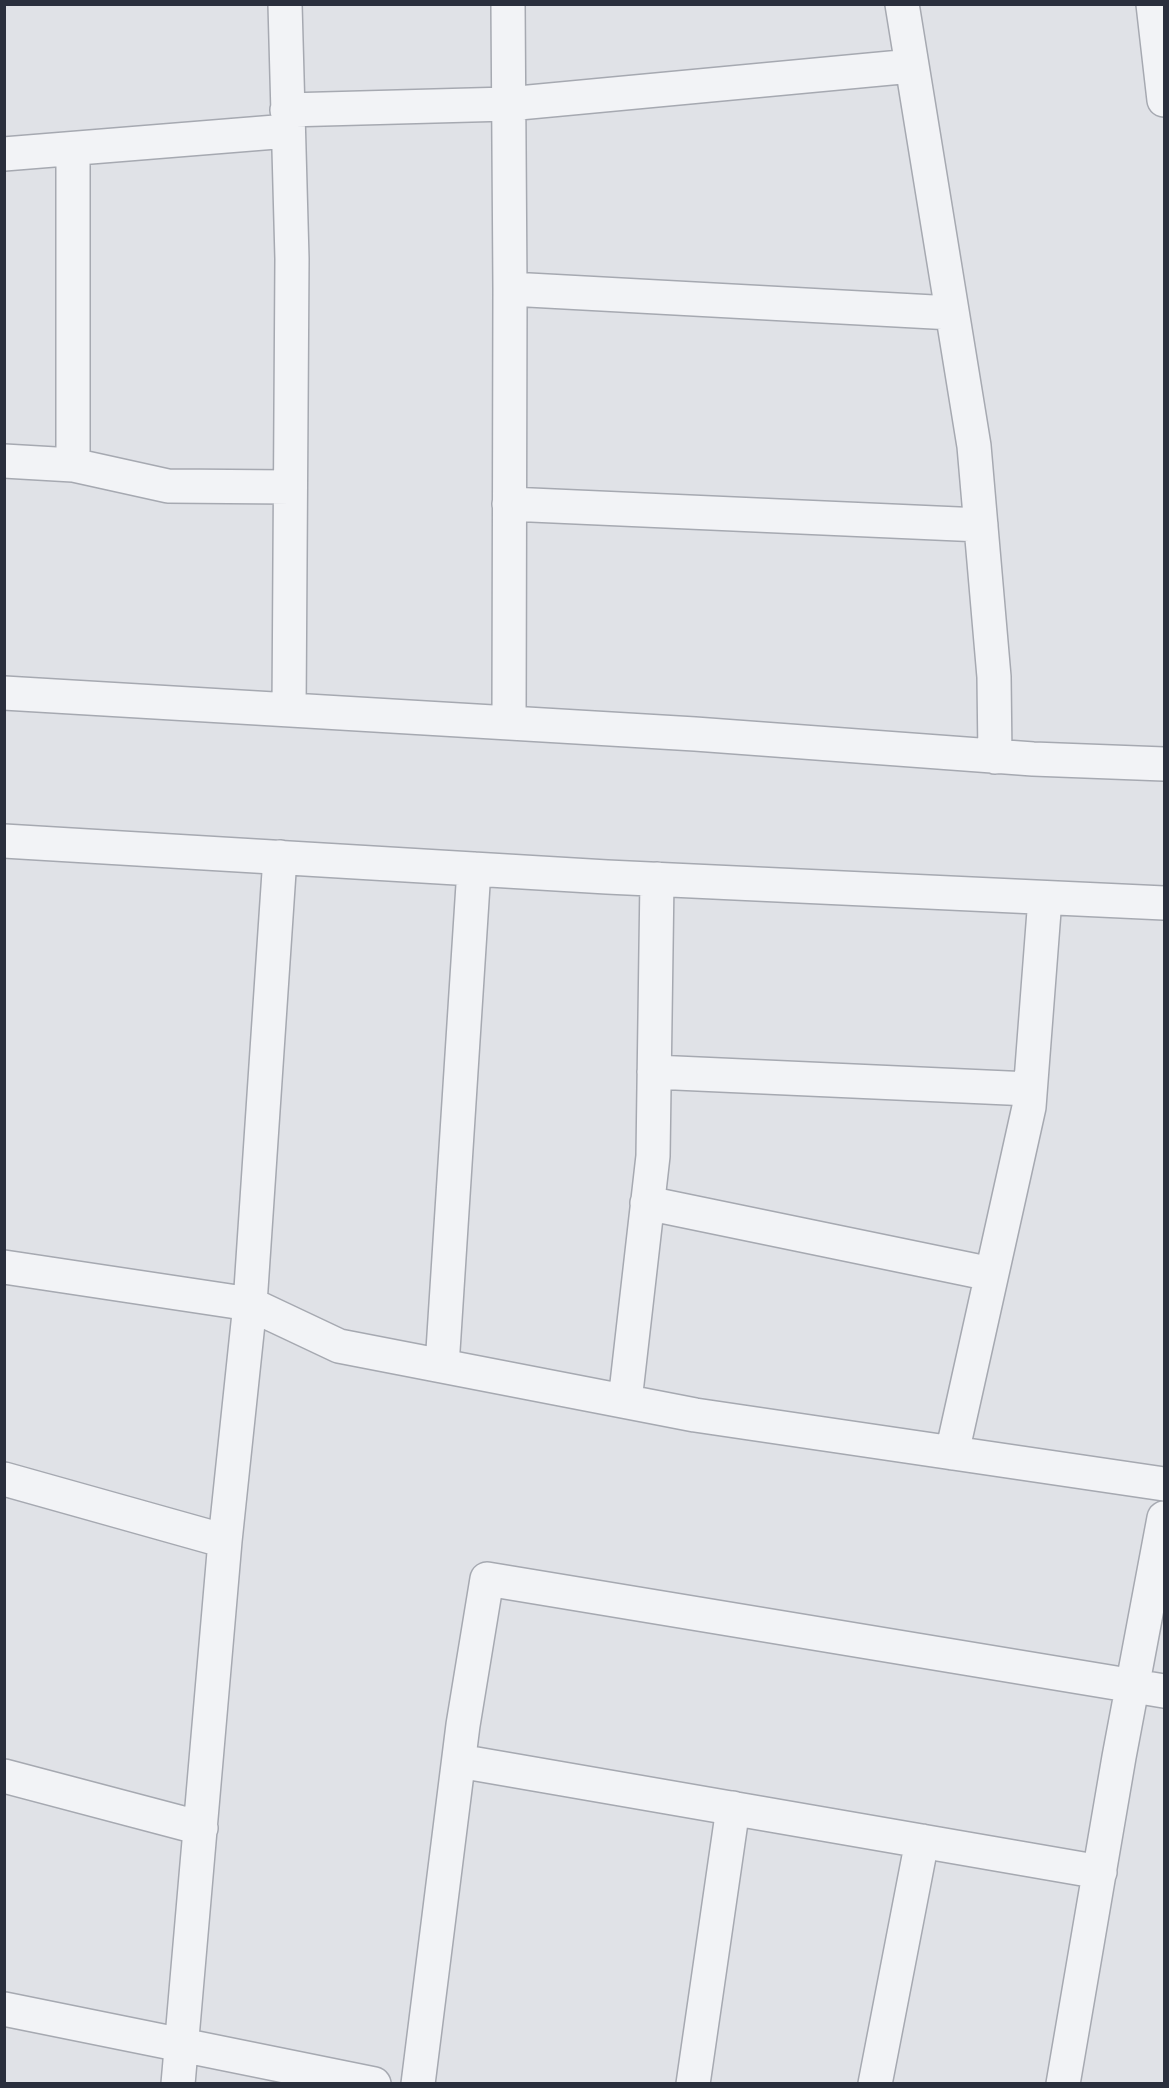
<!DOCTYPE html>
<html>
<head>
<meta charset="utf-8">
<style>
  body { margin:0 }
  #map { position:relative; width:1169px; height:2088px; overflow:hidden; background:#e0e2e7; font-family:"PT Sans Narrow",sans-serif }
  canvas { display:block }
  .frame { position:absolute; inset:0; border:6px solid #2a2f3d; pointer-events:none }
</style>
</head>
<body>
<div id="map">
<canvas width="1169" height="2088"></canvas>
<div class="frame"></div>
</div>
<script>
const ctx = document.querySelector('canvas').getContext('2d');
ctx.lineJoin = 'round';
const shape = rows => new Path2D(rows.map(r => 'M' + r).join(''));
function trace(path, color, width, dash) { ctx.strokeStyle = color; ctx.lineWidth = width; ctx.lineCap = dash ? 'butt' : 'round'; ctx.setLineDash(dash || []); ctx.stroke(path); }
const street = shape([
  [285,4,292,259,289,710],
  [508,4,510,289,509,723],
  [902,4,974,446,994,677,995,757],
  [1153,4,1164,100],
  [287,110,508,104,912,66],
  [73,149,73,465],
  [4,154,288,131],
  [510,289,952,313],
  [4,461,73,465,168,486,290,487],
  [509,504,981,525],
  [4,693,695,734,1033,759,1164,764],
  [4,841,607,877,1164,903],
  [654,1072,1030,1089],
  [647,1203,991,1274],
  [4,1267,250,1304,339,1346,695,1415,1164,1484],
  [442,1366,474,869],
  [625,1401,653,1156,657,879],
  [952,1453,1029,1107,1045,898],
  [4,1479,225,1541],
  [459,1761,1100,1872],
  [4,1776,201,1828],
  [4,2009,374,2084],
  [178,2084,225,1541,250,1304,280,857],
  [418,2084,463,1725,487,1579,1164,1691],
  [693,2084,733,1808],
  [875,2084,922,1841],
  [1063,2084,1119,1757,1164,1518]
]);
trace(street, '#a6a9b1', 36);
trace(street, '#f2f3f6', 33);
</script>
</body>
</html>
